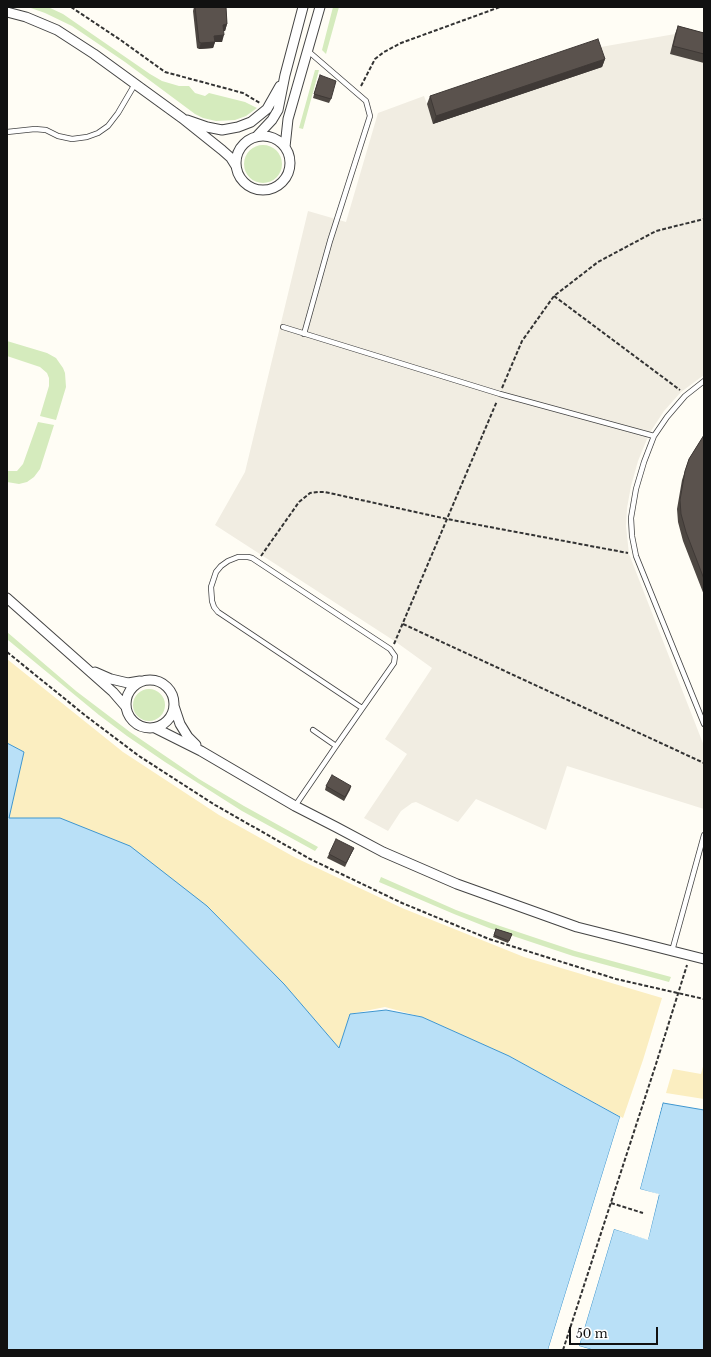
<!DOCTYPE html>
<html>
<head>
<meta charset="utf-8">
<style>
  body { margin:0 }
  #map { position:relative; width:711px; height:1357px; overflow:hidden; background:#fffdf5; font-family:"Libre Baskerville",serif }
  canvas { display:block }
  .frame { position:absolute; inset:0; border:8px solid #111; pointer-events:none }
  .scale { position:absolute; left:569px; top:1327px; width:89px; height:18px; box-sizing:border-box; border:2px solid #111; border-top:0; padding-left:5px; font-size:12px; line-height:14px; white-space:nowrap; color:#111; -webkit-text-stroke:3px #fff; paint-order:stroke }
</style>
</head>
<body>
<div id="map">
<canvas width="711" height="1357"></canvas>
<div class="frame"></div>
<div class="scale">50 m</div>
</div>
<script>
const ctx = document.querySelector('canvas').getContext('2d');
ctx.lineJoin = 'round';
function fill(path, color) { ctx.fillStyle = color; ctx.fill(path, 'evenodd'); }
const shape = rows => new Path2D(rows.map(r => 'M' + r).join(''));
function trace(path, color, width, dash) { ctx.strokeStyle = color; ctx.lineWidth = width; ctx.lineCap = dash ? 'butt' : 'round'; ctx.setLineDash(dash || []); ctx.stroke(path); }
fill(shape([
  [28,7,48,7,63,14,150,74,162,81,179,86,189,86,195,93,205,96,209,93,245,102,257,108,246,116,235,120,216,121,203,118,195,114,125,62,72,26,45,13],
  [333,7,339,7,326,54,322,50],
  [315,70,319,70,303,129,299,128],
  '244 164a19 19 0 1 1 38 0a19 19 0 1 1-38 0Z',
  [7,341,47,353,56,358,63,368,65,373,66,387,56,420,40,416,49,386,49,378,47,373,40,367,7,356],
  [38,422,54,425,40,469,34,477,27,482,19,484,7,482,7,471,17,471,23,464],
  [7,632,76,691,130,732,199,779,244,806,318,847,315,851,242,811,165,762,127,736,99,715,8,640,7,638],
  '133 705a16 16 0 1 1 32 0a16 16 0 1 1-32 0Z',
  [381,877,456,910,491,923,575,951,671,977,669,982,573,956,489,928,454,914,379,882]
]), '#d5ebbd');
fill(shape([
  [7,659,123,752,219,815,296,858,402,908,524,957,662,998,643,1060,623,1118,513,1058,422,1017,385,1007,350,1014,339,1048,281,981,212,911,60,818,8,818,24,752,7,743],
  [704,1063,704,1099,666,1093,673,1069,701,1074]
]), '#fbeec1');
fill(shape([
  [675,34,704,63,704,375,681,392,664,411,649,434,638,461,631,486,627,508,626,526,629,554,704,746,704,809,567,766,546,830,476,799,458,822,416,802,412,803,401,811,388,831,364,818,407,754,385,739,432,668,396,642,215,525,245,472,308,211,346,222,378,113,424,96,434,124,602,67,595,48]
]), '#f1ede2');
const water = shape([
  [7,743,24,752,9,818,60,818,130,846,207,906,284,984,339,1048,350,1014,386,1010,422,1017,509,1056,620,1117,548,1350,7,1350,7,743],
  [663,1103,704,1110,704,1350,593,1350,579,1346,614,1229,648,1239,659,1195,640,1189,663,1103]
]);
fill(water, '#b9e0f7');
trace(water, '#3f96cf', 1);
fill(shape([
  [662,1101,663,1101,640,1189,659,1194,648,1240,614,1229,579,1346,593,1350,586,1350,578,1348,577,1345,612,1228,615,1227,646,1237,656,1196,639,1191,638,1189],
  [620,1117,622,1118,550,1350,548,1350]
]), '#fffdf5');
const service = shape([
  [7,132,35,129,46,130,58,136,72,139,87,137,98,133,108,126,118,113,135,84],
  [283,327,500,394,654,436],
  [304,334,330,241,370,116,366,101,308,51],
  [704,381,685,396,667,417,654,436,644,462,636,489,631,518,632,536,636,556,704,724],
  [313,730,336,746],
  [295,806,336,746,394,663,395,656,390,649,252,558,248,557,238,557,228,561,221,566,216,572,211,587,212,601,214,607,218,612,362,708],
  [672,951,704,835]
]);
const minor = shape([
  [7,12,26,17,57,30,94,54,182,118,222,150,231,158,236,166],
  [187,120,207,127,222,130,238,127,251,122,267,109,280,86],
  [257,136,272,120,278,110,285,75,303,7],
  '236 163a27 27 0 1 1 54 0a27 27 0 1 1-54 0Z',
  [285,147,288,119,320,7],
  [7,598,113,692,126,707],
  [95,672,111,679,128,683,140,681],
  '126 704a24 24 0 1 1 48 0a24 24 0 1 1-48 0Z',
  [174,706,180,724,188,737,196,745],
  [155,728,201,751,295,806,336,827,383,852,457,884,577,927,704,959]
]);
trace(service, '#444', 6);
trace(minor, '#444', 11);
trace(shape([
  [71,7,122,41,165,72,243,93,260,103],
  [361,86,375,59,384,52,401,43,500,7],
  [554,296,680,390],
  [502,388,522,341,554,296,598,262,656,231,704,219],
  [261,556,299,502,310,493,318,492,325,492,447,519,628,553],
  [403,624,704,763],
  [394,644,497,401],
  [7,652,86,716,139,756,215,805,310,859,402,903,489,939,616,979,704,999],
  [611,1203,643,1213],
  [563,1350,656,1064,687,965]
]), '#333', 2, [4, 2]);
trace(service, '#fff', 4.5);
trace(minor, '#fff', 9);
fill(shape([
  [194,7,226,7,227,24,225,31,223,31,222,42,215,42,213,48,199,49,197,48,193,11],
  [678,26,704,33,704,63,670,54,675,34],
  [605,59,602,67,433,124,427,104,430,96],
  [318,80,331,99,329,103,313,98],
  [704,435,704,595,683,541,678,522,677,509,682,480,689,459],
  [326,786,351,786,350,790,344,801,325,790],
  [354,848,345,867,327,858,329,854],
  [496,929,512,934,508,943,493,937]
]), '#4d4742');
fill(shape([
  [227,24,225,31,221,31,223,25],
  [224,35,222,42,215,42,213,48,199,49,201,43,214,36],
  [605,59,602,67,433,124,436,116]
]), '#3f3936');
const building = shape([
  [195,7,226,7,227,24,223,25,224,35,214,36,215,42,201,43,199,42,195,7],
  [678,26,704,33,704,54,673,46,678,26],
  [598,39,605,59,436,116,430,96,598,39],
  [320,75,336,81,331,99,314,94,320,75],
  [704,435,704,579,686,532,681,514,680,500,685,471,689,459,704,435],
  [332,775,351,786,345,797,326,786,332,775],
  [336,839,354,848,346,863,329,854,336,839],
  [496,929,512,934,509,941,494,935,496,929]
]);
fill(building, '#5a524d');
trace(building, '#3f3936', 1);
</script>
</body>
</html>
